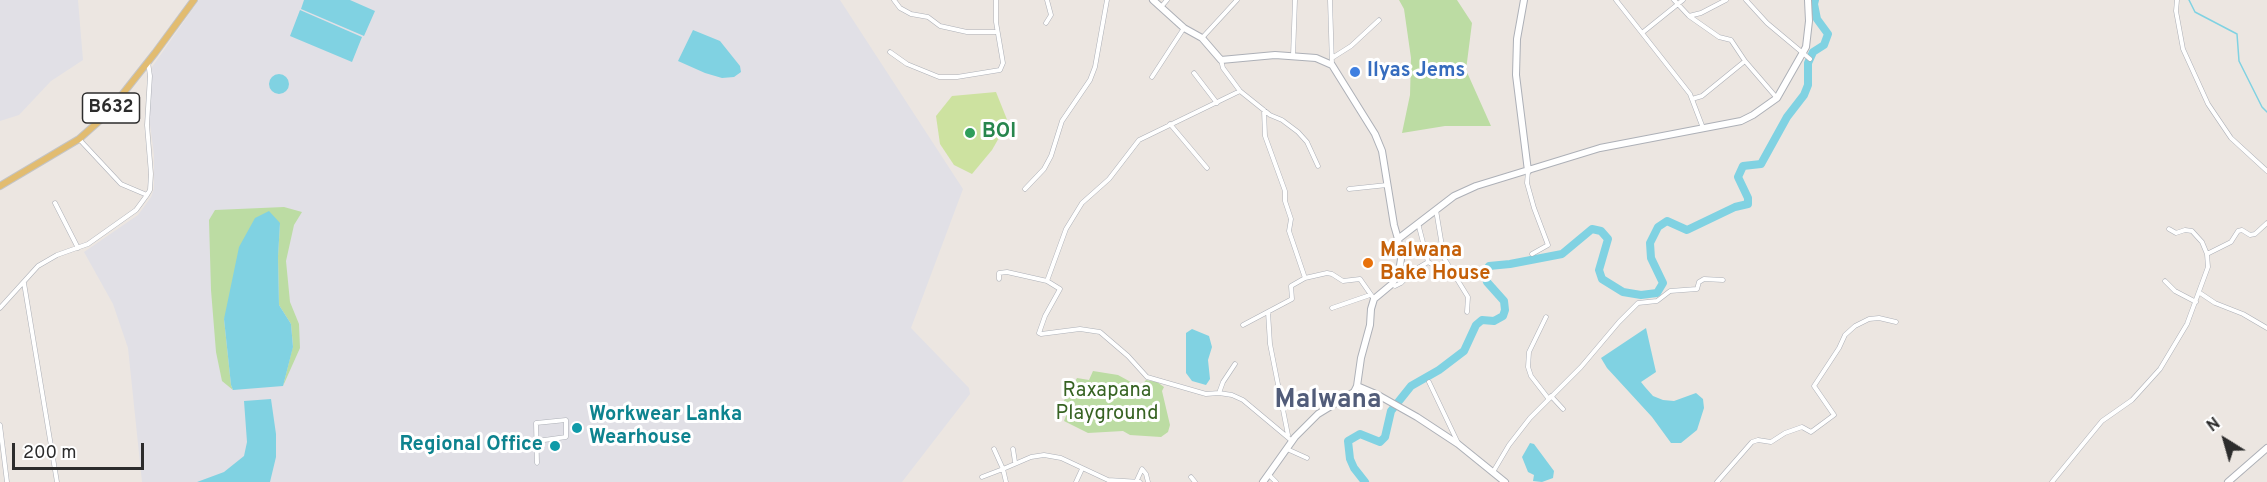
<!DOCTYPE html>
<html>
<head>
<meta charset="utf-8">
<style>
  body { margin:0 }
  #map { position:relative; width:2267px; height:482px; overflow:hidden; background:#ece6e1; font-family:Overpass,sans-serif }
  canvas { display:block }
  .north { position:absolute; left:2195px; top:410px; width:60px; height:60px; -webkit-text-stroke:4px #fff; paint-order:stroke; rotate:323deg; font-size:16px; font-weight:700; line-height:24px; text-align:center; color:#2c2c2c }
  .north::after { content:''; display:block; margin:auto; width:21px; height:27px; background:#2c2c2c; clip-path:polygon(50% 0,100% 100%,50% 72%,0 100%) }
  .scale { position:absolute; left:12px; top:443px; width:132px; height:27px; box-sizing:border-box; border:3px solid #2c2c2c; border-top:0; padding-left:8px; font-size:18px; line-height:21px; white-space:nowrap; color:#2c2c2c; -webkit-text-stroke:4px #fff; paint-order:stroke }
</style>
</head>
<body>
<div id="map">
<canvas width="2267" height="482"></canvas>
<div class="north">N</div>
<div class="scale">200 m</div>
</div>
<script>
const ctx = document.querySelector('canvas').getContext('2d');
ctx.lineJoin = 'round';
function fill(path, color) { ctx.fillStyle = color; ctx.fill(path, 'evenodd'); }
const shape = rows => new Path2D(rows.map(r => 'M' + r).join(''));
function trace(path, color, width, dash) { ctx.strokeStyle = color; ctx.lineWidth = width; ctx.lineCap = dash ? 'butt' : 'round'; ctx.setLineDash(dash || []); ctx.stroke(path); }
function drawText(font, color, halo, rows, align = 'center') {
  ctx.font = font + ' Overpass,sans-serif'; ctx.lineWidth = 6; ctx.setLineDash([]); ctx.textBaseline = 'middle'; ctx.strokeStyle = halo; ctx.fillStyle = color; for (const [text, x, y, turn = 0] of rows) {
    ctx.save(); ctx.translate(x, y); ctx.rotate((+turn || 0) * Math.PI / 180); ctx.textAlign = isNaN(turn) ? turn : align; if (halo) ctx.strokeText(text, 0, 0); ctx.fillText(text, 0, 0); ctx.restore();
  }
}
fill(shape([
  [0,0,78,0,83,60,51,81,19,115,0,121],
  [199,0,840,0,963,189,911,328,969,388,970,394,902,482,142,482,128,348,113,304,84,252,138,215,151,197,154,189,154,155,149,117,152,67]
]), '#e1e0e6');
fill(shape([
  [1399,0,1457,0,1472,23,1466,70,1491,126,1445,126,1402,133,1410,95,1411,58,1404,9],
  [284,207,302,212,294,225,286,261,290,302,299,324,300,348,283,386,293,346,291,324,279,305,278,256,280,223,224,319,231,385,233,390,222,381,216,352,211,290,209,220,215,210],
  [1093,371,1118,375,1140,387,1146,380,1157,382,1164,387,1162,391,1170,425,1168,432,1161,437,1130,435,1123,431,1088,433,1064,421,1068,411,1062,404,1077,378,1089,380]
]), '#bcdca3');
fill(shape([
  [996,92,1008,122,992,150,972,174,954,165,940,144,936,116,952,96]
]), '#cde2a0');
fill(shape([
  [304,0,350,0,375,11,364,36,301,9],
  [300,10,362,37,352,62,290,36],
  [693,30,720,41,740,66,741,72,734,77,722,78,705,73,678,61],
  '269 84a10 10 0 1 1 20 0a10 10 0 1 1-20 0Z',
  [269,211,280,223,278,257,279,305,291,324,293,347,283,386,233,390,231,385,224,319,239,247,255,218],
  [1646,328,1656,372,1641,382,1645,387,1653,396,1663,400,1674,401,1696,393,1703,399,1704,408,1697,430,1681,443,1671,443,1652,417,1607,368,1601,358],
  [1192,329,1209,336,1212,347,1208,360,1210,379,1206,385,1192,381,1186,373,1186,333],
  [271,399,276,434,276,457,270,482,197,482,224,472,244,456,247,442,244,401],
  [1530,443,1534,444,1554,471,1553,478,1542,482,1533,481,1534,475,1528,472,1522,457]
]), '#80d2e2');
trace(shape([
  [2189,0,2195,12,2237,34,2239,61,2262,107,2267,112]
]), '#80d2e2', 1.5);
trace(shape([
  [1365,482,1354,468,1350,459,1348,441,1360,434,1380,442,1385,437,1391,411,1411,386,1439,370,1464,351,1476,325,1482,320,1494,321,1503,316,1505,310,1504,301,1487,282,1484,273,1489,266,1510,264,1562,254,1592,229,1601,231,1608,239,1599,270,1602,279,1623,292,1641,295,1657,293,1663,283,1651,258,1650,243,1658,227,1667,221,1687,230,1735,207,1748,204,1748,198,1738,177,1743,166,1761,164,1787,117,1804,95,1808,85,1808,63,1813,52,1824,45,1828,34,1817,19,1814,4,1815,0]
]), '#80d2e2', 8);
const street = shape([
  [894,0,900,8,911,14,928,17,940,26,967,32,997,32],
  [1330,0,1332,65],
  [1616,0,1690,94,1703,128],
  [1674,0,1689,16,1701,13,1726,0],
  [1746,0,1767,23,1810,59],
  [2177,0,2176,11,2183,49,2208,104,2231,138,2267,171],
  [1161,7,1167,0],
  [1689,16,1719,37,1731,40,1745,61,1776,97],
  [1046,23,1051,15,1047,0],
  [1642,33,1683,0],
  [1202,38,1237,0],
  [890,52,907,64,939,77,957,77,1000,70,1003,63,996,22,996,0],
  [1293,56,1295,0],
  [1332,58,1351,46,1379,20],
  [1221,60,1223,68,1240,91,1270,115,1282,120,1298,132,1307,142,1318,166],
  [1194,73,1217,103],
  [1152,77,1184,28],
  [1692,99,1702,96,1745,61],
  [1264,110,1265,136,1285,191,1285,201,1291,219,1289,231,1305,278,1327,273,1332,274,1343,281,1360,279,1374,299],
  [1170,124,1207,168],
  [79,139,121,184,147,195],
  [1528,171,1527,183,1534,208,1548,245,1532,254],
  [1025,189,1044,169,1051,156,1062,121,1090,80,1095,67,1107,0],
  [1349,189,1387,185],
  [55,203,78,248],
  [1436,210,1444,258,1468,297,1467,312],
  [1418,223,1428,262,1454,276],
  [2207,254,2231,242,2238,231,2242,230,2250,235,2255,234,2267,223],
  [999,279,999,273,1007,272,1047,281,1060,289,1045,316,1039,333,1041,334,1080,329,1100,332,1128,356,1147,377,1206,394,1219,393,1232,395,1243,400,1292,441],
  [1047,281,1066,229,1082,203,1109,179,1139,140,1240,91],
  [2165,281,2175,291,2196,302],
  [24,283,57,482],
  [1392,284,1395,286,1401,283,1413,271,1428,262],
  [2200,293,2215,303,2243,314,2267,328],
  [0,308,38,266,57,255,88,244,136,210,147,195,150,190,151,174,147,125,150,76,148,62],
  [1332,308,1370,295],
  [1268,312,1270,344,1288,435],
  [1546,317,1529,352,1528,367,1531,376,1548,398],
  [1243,325,1292,299,1291,286,1305,278],
  [1429,382,1458,443],
  [1219,393,1223,382,1235,364],
  [1551,396,1563,409],
  [0,425,7,482],
  [537,441,566,437,566,420,536,423,537,463],
  [1013,449,1015,462],
  [1287,449,1307,458],
  [1493,472,1509,445,1530,418,1581,367,1619,322,1638,303,1657,301,1670,291,1697,289,1699,282,1704,279,1723,280],
  [1269,475,1276,482],
  [982,477,1003,469,994,449],
  [1191,477,1195,482],
  [1137,480,1142,469,1146,474,1148,482],
  [1006,482,1003,469,1031,457,1044,455,1061,458,1108,480,1140,482],
  [1076,482,1082,469],
  [1717,482,1752,442,1758,440,1771,442,1785,433,1802,427,1811,432,1834,415,1814,386,1839,348,1845,335,1855,326,1869,319,1879,318,1896,322],
  [2052,482,2102,421,2132,400,2160,369,2187,324,2208,267,2207,254,2202,242,2192,231,2185,230,2176,233,2169,229]
]);
const secondary = shape([
  [1153,0,1184,28,1202,38,1221,60,1275,55,1316,58,1332,65,1375,134,1382,151,1394,225,1398,239,1401,259,1399,272,1392,284,1374,299,1371,309,1370,325,1361,358,1357,386,1354,392,1318,414,1295,437,1263,482],
  [1524,0,1517,39,1516,75,1528,171],
  [1398,239,1454,196,1476,186,1600,148,1741,121,1753,115,1777,98,1806,47,1809,21,1808,0],
  [1357,386,1378,395,1417,417,1458,444,1505,482],
  [2228,482,2267,448]
]);
const primary = shape([
  [0,186,79,139,106,115,155,53,194,0]
]);
trace(street, '#adb0b7', 5);
trace(secondary, '#adb0b7', 8);
trace(primary, '#c4c4c4', 8);
trace(street, '#fff', 4);
trace(secondary, '#fff', 6);
trace(primary, '#e2bc70', 6);
for (const [x, y, r, color] of [
  [1355,72,6,"#3f7fe0"],
  [970,133,6,"#2e9e5b"],
  [1368,263,6,"#e8710a"],
  [577,428,6,"#0f9aa8"],
  [555,446,6,"#0f9aa8"]
]) { const dot = new Path2D(); dot.arc(x, y, r, 0, 2 * Math.PI); ctx.fillStyle = color; ctx.fill(dot); trace(dot, '#fff', 2); }
for (const [x, y, w] of [
  [111,108,57]
]) { const box = new Path2D(); box.roundRect(x - w / 2, y - 15, w, 30, 4.5); ctx.fillStyle = '#fff'; ctx.fill(box); trace(box, '#2c2c2c', 1.5); }
drawText('bold 18px', '#2c2c2c', null, [
  ["B632",111,108]
]);
drawText('bold 20px', '#366cbe', '#fff', [
  ["Ilyas Jems",1367,72]
], 'left');
drawText('bold 20px', '#27864d', '#fff', [
  ["BOI",982,133]
], 'left');
drawText('bold 20px', '#c56008', '#fff', [
  ["Malwana",1380,252],
  ["Bake House",1380,275]
], 'left');
drawText('20px', '#376323', '#fff', [
  ["Raxapana",1107,392],
  ["Playground",1107,415]
]);
drawText('bold 20px', '#0d838f', '#fff', [
  ["Workwear Lanka",589,416],
  ["Wearhouse",589,439],
  ["Regional Office",543,446,"right"]
], 'left');
drawText('bold 26px', '#515c79', '#fff', [
  ["Malwana",1328,402]
]);
</script>
</body>
</html>
